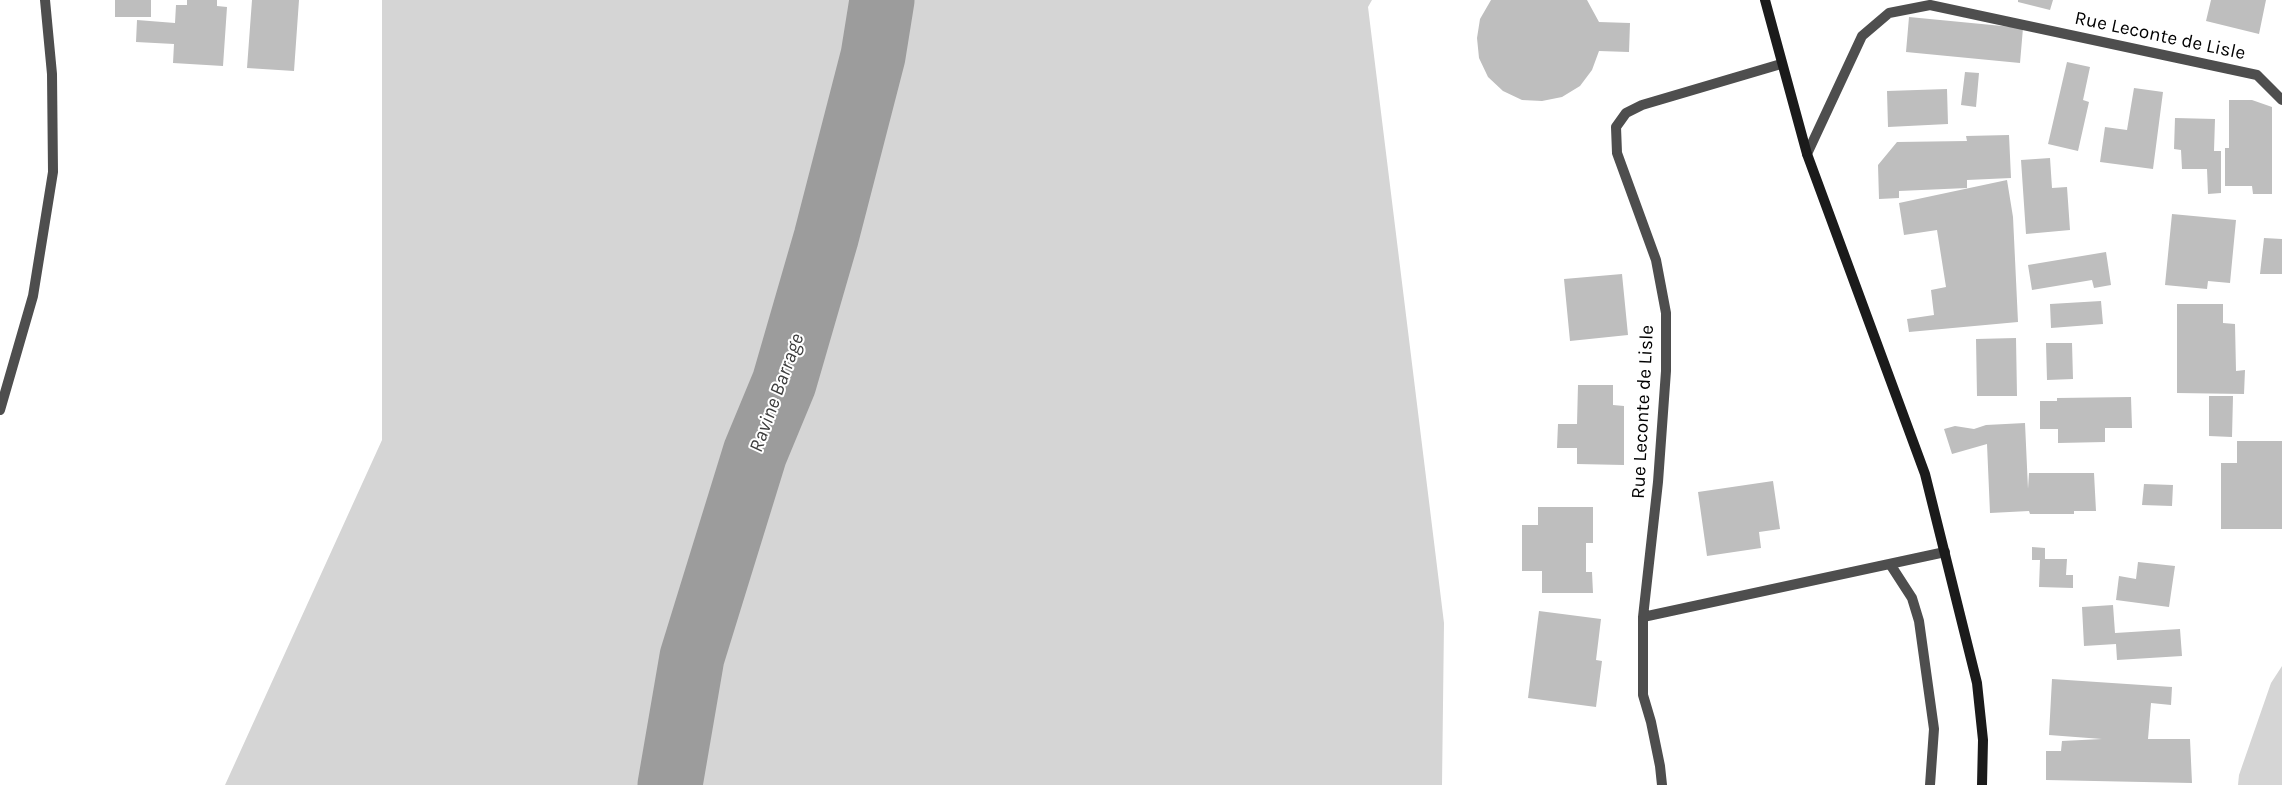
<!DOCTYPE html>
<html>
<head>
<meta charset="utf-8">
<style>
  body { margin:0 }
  canvas { display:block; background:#fff }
</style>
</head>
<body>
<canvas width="2282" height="785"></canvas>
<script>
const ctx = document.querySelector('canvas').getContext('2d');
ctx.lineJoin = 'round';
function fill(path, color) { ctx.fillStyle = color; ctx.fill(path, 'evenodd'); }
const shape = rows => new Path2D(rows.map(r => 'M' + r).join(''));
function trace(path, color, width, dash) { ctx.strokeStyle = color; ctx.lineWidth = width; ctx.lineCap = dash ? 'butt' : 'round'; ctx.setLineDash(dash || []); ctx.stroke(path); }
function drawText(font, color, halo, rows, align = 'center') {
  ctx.font = font + ' Karla,sans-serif'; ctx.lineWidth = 4; ctx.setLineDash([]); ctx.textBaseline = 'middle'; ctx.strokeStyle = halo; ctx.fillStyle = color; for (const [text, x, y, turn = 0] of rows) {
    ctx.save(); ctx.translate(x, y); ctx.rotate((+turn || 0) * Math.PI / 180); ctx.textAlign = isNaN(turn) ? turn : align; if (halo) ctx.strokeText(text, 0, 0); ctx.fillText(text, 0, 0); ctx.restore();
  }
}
fill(shape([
  [382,0,1372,0,1368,7,1444,623,1442,785,225,785,382,440],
  [2282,666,2282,785,2238,785,2239,775,2271,683]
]), '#d5d5d5');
trace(shape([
  [670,785,692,657,755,453,784,383,826,238,873,56,882,0]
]), '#9c9c9c', 65);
fill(shape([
  [115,0,151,0,151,17,115,17],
  [187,0,217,0,217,6,227,7,223,66,173,63,174,44,136,42,137,20,175,23,176,5,187,5],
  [252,0,299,0,294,71,247,68],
  [1491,0,1587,0,1599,22,1630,23,1629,52,1599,51,1592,70,1580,86,1562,97,1542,101,1522,100,1503,91,1488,77,1479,58,1477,38,1480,19],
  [2018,0,2053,0,2050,10,2018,2],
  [2211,0,2266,0,2259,34,2206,21],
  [1909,17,2023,28,2020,63,1906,52],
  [2067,62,2090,67,2083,100,2089,102,2078,151,2048,144],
  [1965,72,1979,73,1976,107,1961,105],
  [2134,88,2163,92,2153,169,2100,162,2105,127,2127,130],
  [1947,89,1948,124,1888,127,1887,91],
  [2229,100,2252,100,2272,107,2272,194,2253,194,2252,186,2225,186,2225,148,2229,148],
  [2175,118,2215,119,2214,151,2221,151,2221,193,2208,194,2207,169,2182,169,2181,150,2174,149],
  [2009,135,2011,178,1967,180,1967,188,1899,191,1899,198,1879,199,1878,165,1897,142,1967,141,1966,136],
  [2050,158,2052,188,2067,187,2070,230,2026,234,2021,160],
  [2007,180,2013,217,2018,322,1909,332,1907,319,1934,315,1931,290,1946,287,1937,230,1904,235,1899,203],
  [2172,214,2236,220,2230,283,2208,281,2207,289,2165,285],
  [2264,238,2282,239,2282,274,2260,274],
  [2106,252,2111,285,2094,288,2092,280,2032,290,2028,265],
  [1622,274,1628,335,1570,341,1564,279],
  [2101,301,2103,324,2051,328,2050,304],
  [2177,304,2223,304,2223,323,2235,324,2236,371,2245,370,2244,394,2177,393],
  [2016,338,2017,396,1977,396,1976,339],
  [2046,343,2072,343,2073,379,2047,380],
  [1578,385,1613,385,1613,405,1624,406,1624,465,1577,464,1577,448,1557,448,1558,424,1577,424],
  [2209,396,2233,396,2232,437,2209,436],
  [2131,397,2132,428,2105,428,2105,442,2058,443,2058,429,2040,429,2040,401,2057,401,2057,398],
  [2025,423,2028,489,2029,473,2094,473,2096,511,2074,511,2074,514,2030,514,2029,511,1990,513,1987,444,1952,454,1944,429,1955,426,1974,429,1986,425],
  [2237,441,2282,441,2282,529,2221,529,2221,463,2237,463],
  [1773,481,1780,529,1759,532,1761,548,1707,556,1698,492],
  [2144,484,2173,485,2172,506,2142,505],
  [1538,507,1593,507,1593,543,1586,543,1586,572,1592,572,1593,593,1542,593,1542,571,1522,571,1522,525,1538,525],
  [2032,547,2045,548,2045,559,2067,559,2066,575,2073,575,2073,588,2039,587,2040,560,2032,560],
  [2138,562,2175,566,2169,607,2116,600,2119,576,2136,579],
  [2113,605,2115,633,2180,629,2182,656,2117,660,2116,644,2084,646,2082,607],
  [1539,611,1601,619,1596,660,1602,661,1596,707,1528,698],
  [2052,679,2172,687,2171,705,2151,703,2148,739,2190,739,2192,783,2046,780,2046,751,2061,751,2062,741,2102,739,2049,735]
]), '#bebebe');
trace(shape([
  [1807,154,1862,36,1889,13,1930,5,2257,75,2282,100],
  [0,410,33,296,53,172,52,74,45,0],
  [1890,564,1912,598,1919,621,1934,729,1930,785],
  [1643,617,1945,552],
  [1662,785,1660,766,1651,722,1643,695,1643,617,1658,482,1666,371,1666,313,1656,260,1617,153,1616,127,1626,113,1642,105,1781,64]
]), '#4e4e4e', 10);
trace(shape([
  [1765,0,1807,154,1925,474,1977,683,1983,740,1982,785]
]), '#1b1b1b', 10);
drawText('19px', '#000', '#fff', [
  ["Rue Leconte de Lisle",2160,36,12],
  ["Rue Leconte de Lisle",1643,412,-87]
]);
drawText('italic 20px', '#3d3d3d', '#fff', [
  ["Ravine Barrage",777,393,-70]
]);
</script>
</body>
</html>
